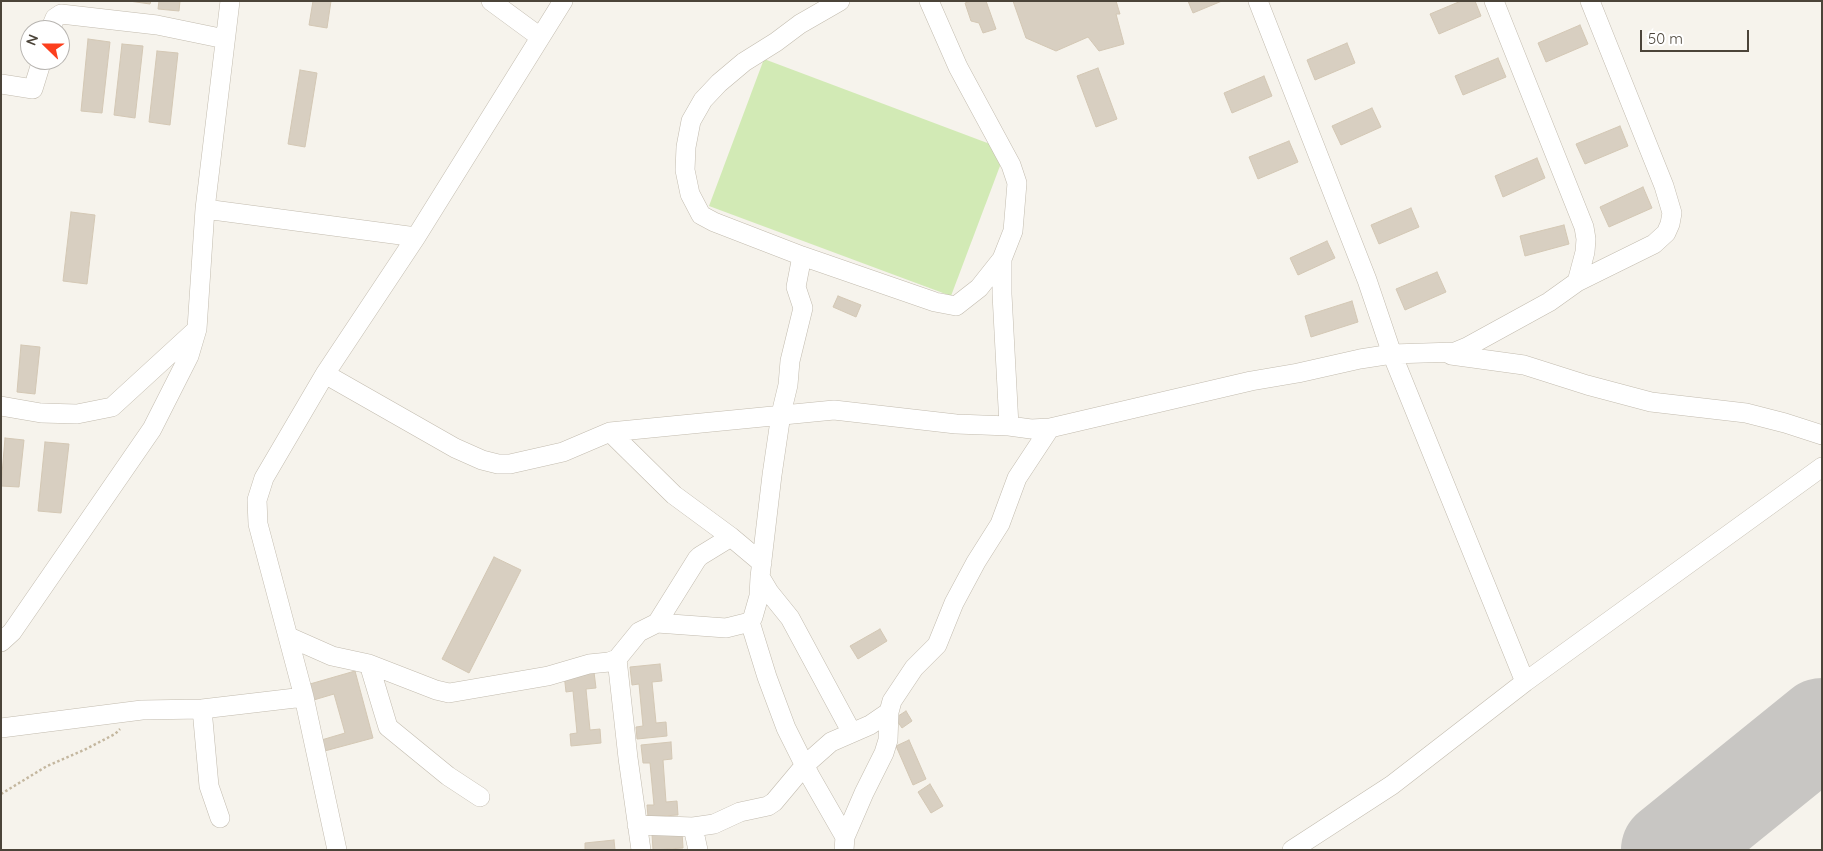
<!DOCTYPE html>
<html>
<head>
<meta charset="utf-8">
<style>
  body { margin:0 }
  #map { position:relative; width:1823px; height:851px; overflow:hidden; background:#f6f3ec; font-family:Quicksand,sans-serif }
  canvas { display:block }
  .frame { position:absolute; inset:0; border:2px solid #4b4439; pointer-events:none }
  .north { position:absolute; left:20px; top:20px; width:50px; height:50px; box-sizing:border-box; background:#fff; border:1px solid #b7b4b0; border-radius:50%; rotate:292deg; font-size:14px; font-weight:700; line-height:20px; text-align:center; color:#4b4439 }
  .north::after { content:''; display:block; margin:auto; width:18px; height:22px; background:#fc3f1d; clip-path:polygon(50% 0,100% 100%,50% 72%,0 100%) }
  .scale { position:absolute; left:1640px; top:30px; width:109px; height:22px; box-sizing:border-box; border:2px solid #4b4439; border-top:0; padding-left:6px; font-size:15px; line-height:18px; white-space:nowrap; color:#4b4439; -webkit-text-stroke:4px #fff; paint-order:stroke }
</style>
</head>
<body>
<div id="map">
<canvas width="1823" height="851"></canvas>
<div class="frame"></div>
<div class="north">N</div>
<div class="scale">50 m</div>
</div>
<script>
const ctx = document.querySelector('canvas').getContext('2d');
ctx.lineJoin = 'round';
function fill(path, color) { ctx.fillStyle = color; ctx.fill(path, 'evenodd'); }
const shape = rows => new Path2D(rows.map(r => 'M' + r).join(''));
function trace(path, color, width, dash) { ctx.strokeStyle = color; ctx.lineWidth = width; ctx.lineCap = dash ? 'butt' : 'round'; ctx.setLineDash(dash || []); ctx.stroke(path); }
fill(shape([
  [764,59,1006,150,951,296,709,206]
]), '#d2eab5');
trace(shape([
  [1670,850,1822,727]
]), '#c8c6c3', 98);
const building = shape([
  [129,1,151,1,150,4,129,1],
  [159,1,180,1,179,11,158,9,159,1],
  [313,1,331,1,327,28,309,25,313,1],
  [971,1,986,1,996,29,983,33,979,23,971,21,965,3,971,1],
  [1013,1,1116,1,1120,14,1116,14,1124,44,1099,51,1088,37,1056,51,1026,38,1013,1],
  [1188,1,1222,1,1193,13,1188,1],
  [1461,1,1475,1,1481,16,1439,34,1430,14,1461,1],
  [1580,25,1588,44,1546,62,1538,43,1580,25],
  [88,39,110,42,102,113,81,111,88,39],
  [1347,43,1355,63,1315,80,1307,60,1347,43],
  [122,44,143,46,135,118,114,115,122,44],
  [157,51,178,53,170,125,149,122,157,51],
  [1498,58,1506,77,1463,95,1455,76,1498,58],
  [1098,68,1117,119,1096,127,1077,76,1098,68],
  [300,70,317,73,305,147,288,144,300,70],
  [1264,76,1272,96,1232,113,1224,93,1264,76],
  [1372,108,1381,127,1341,145,1332,126,1372,108],
  [1620,126,1628,146,1585,164,1576,144,1620,126],
  [1289,141,1298,162,1258,179,1249,157,1289,141],
  [1537,158,1545,178,1503,197,1495,176,1537,158],
  [1643,187,1652,208,1609,227,1600,207,1643,187],
  [1411,208,1419,227,1379,244,1371,225,1411,208],
  [71,212,95,215,87,284,63,281,71,212],
  [1564,225,1569,244,1525,256,1520,236,1564,225],
  [1327,241,1335,258,1298,275,1290,258,1327,241],
  [1437,272,1446,292,1405,310,1396,289,1437,272],
  [838,296,861,305,856,317,833,307,838,296],
  [1352,301,1358,322,1311,337,1305,316,1352,301],
  [21,345,40,347,35,394,17,392,21,345],
  [5,438,24,440,19,487,1,486,5,438],
  [45,442,69,444,61,513,38,511,45,442],
  [494,557,521,570,469,673,442,659,494,557],
  [880,629,887,641,858,659,850,646,880,629],
  [660,664,662,681,652,682,656,723,666,722,667,736,637,739,636,727,643,726,639,684,632,685,630,667,660,664],
  [355,671,373,738,321,752,318,741,345,733,334,694,307,702,303,686,355,671],
  [594,672,596,688,586,689,590,730,600,729,601,743,571,746,570,734,577,733,573,691,566,692,564,674,594,672],
  [906,711,912,721,902,728,895,718,906,711],
  [909,740,926,779,913,785,896,746,909,740],
  [671,742,672,759,663,760,666,802,677,801,678,815,648,817,647,805,654,805,650,763,643,763,641,745,671,742],
  [930,784,943,806,931,813,918,792,930,784],
  [682,831,683,848,653,850,652,834,682,831],
  [614,840,615,850,585,850,585,843,614,840]
]);
fill(building, '#d8cfc1');
trace(building, '#d3c7b4', 1);
const minor = shape([
  [491,1,540,37],
  [840,1,800,24,776,42,744,62,719,83,703,100,691,121,686,147,685,170,690,194,701,215,714,222,802,256,935,302,956,306,979,288,1002,259,1013,231,1017,183,1011,165,958,67,929,1],
  [1258,1,1367,280,1392,354,1525,682],
  [1494,1,1584,227,1586,239,1585,252,1577,282],
  [50,30,55,18,61,14,157,25,225,39],
  [1,84,33,89,42,60],
  [205,209,416,237],
  [1002,259,1002,294,1009,426],
  [1451,355,1524,365,1587,385,1651,402,1746,413,1785,423,1822,435],
  [325,374,455,448,482,460,498,464,510,464,563,452,610,432,834,410,956,424,1009,426,1031,429,1050,428,1251,381,1298,373,1360,359,1392,354,1455,352,1467,347,1549,302,1577,282,1654,244,1666,233,1670,224,1672,213,1664,186,1590,1],
  [1,406,41,413,77,414,112,407,196,330],
  [610,432,674,495,731,537,762,563],
  [760,577,769,592,790,618,852,733],
  [750,622,767,677,786,728,810,776,845,837],
  [657,623,697,559,700,556,731,537],
  [289,637,332,656,369,664,436,690,449,693,548,676,589,664,609,662,617,659,639,632,657,623,726,628,750,622,753,617,759,596,760,577,772,475,781,414,788,385,790,361,803,308,796,287,802,256],
  [1,642,12,632,152,429,189,356,197,329,205,209,230,1],
  [617,659,628,758,641,850],
  [369,664,388,727,448,776,480,797],
  [202,709,209,786,220,818],
  [1,728,142,710,202,709,304,697],
  [637,825,693,827,714,824,740,812,768,806,774,802,805,765,831,742,870,725,889,712],
  [693,827,698,850],
  [337,850,304,697,258,524,257,500,264,478,325,374,416,237,563,1],
  [844,850,845,837,864,793,884,753,888,740,889,712,892,701,914,668,937,645,954,603,976,562,1000,524,1017,478,1050,428],
  [1292,850,1392,785,1525,682,1822,467]
]);
trace(minor, '#c2bbae', 20);
trace(shape([
  [1,794,47,766,86,749,115,734,120,729]
]), '#c4b79f', 2.5, [2.5, 2.5]);
trace(minor, '#fff', 19);
</script>
</body>
</html>
